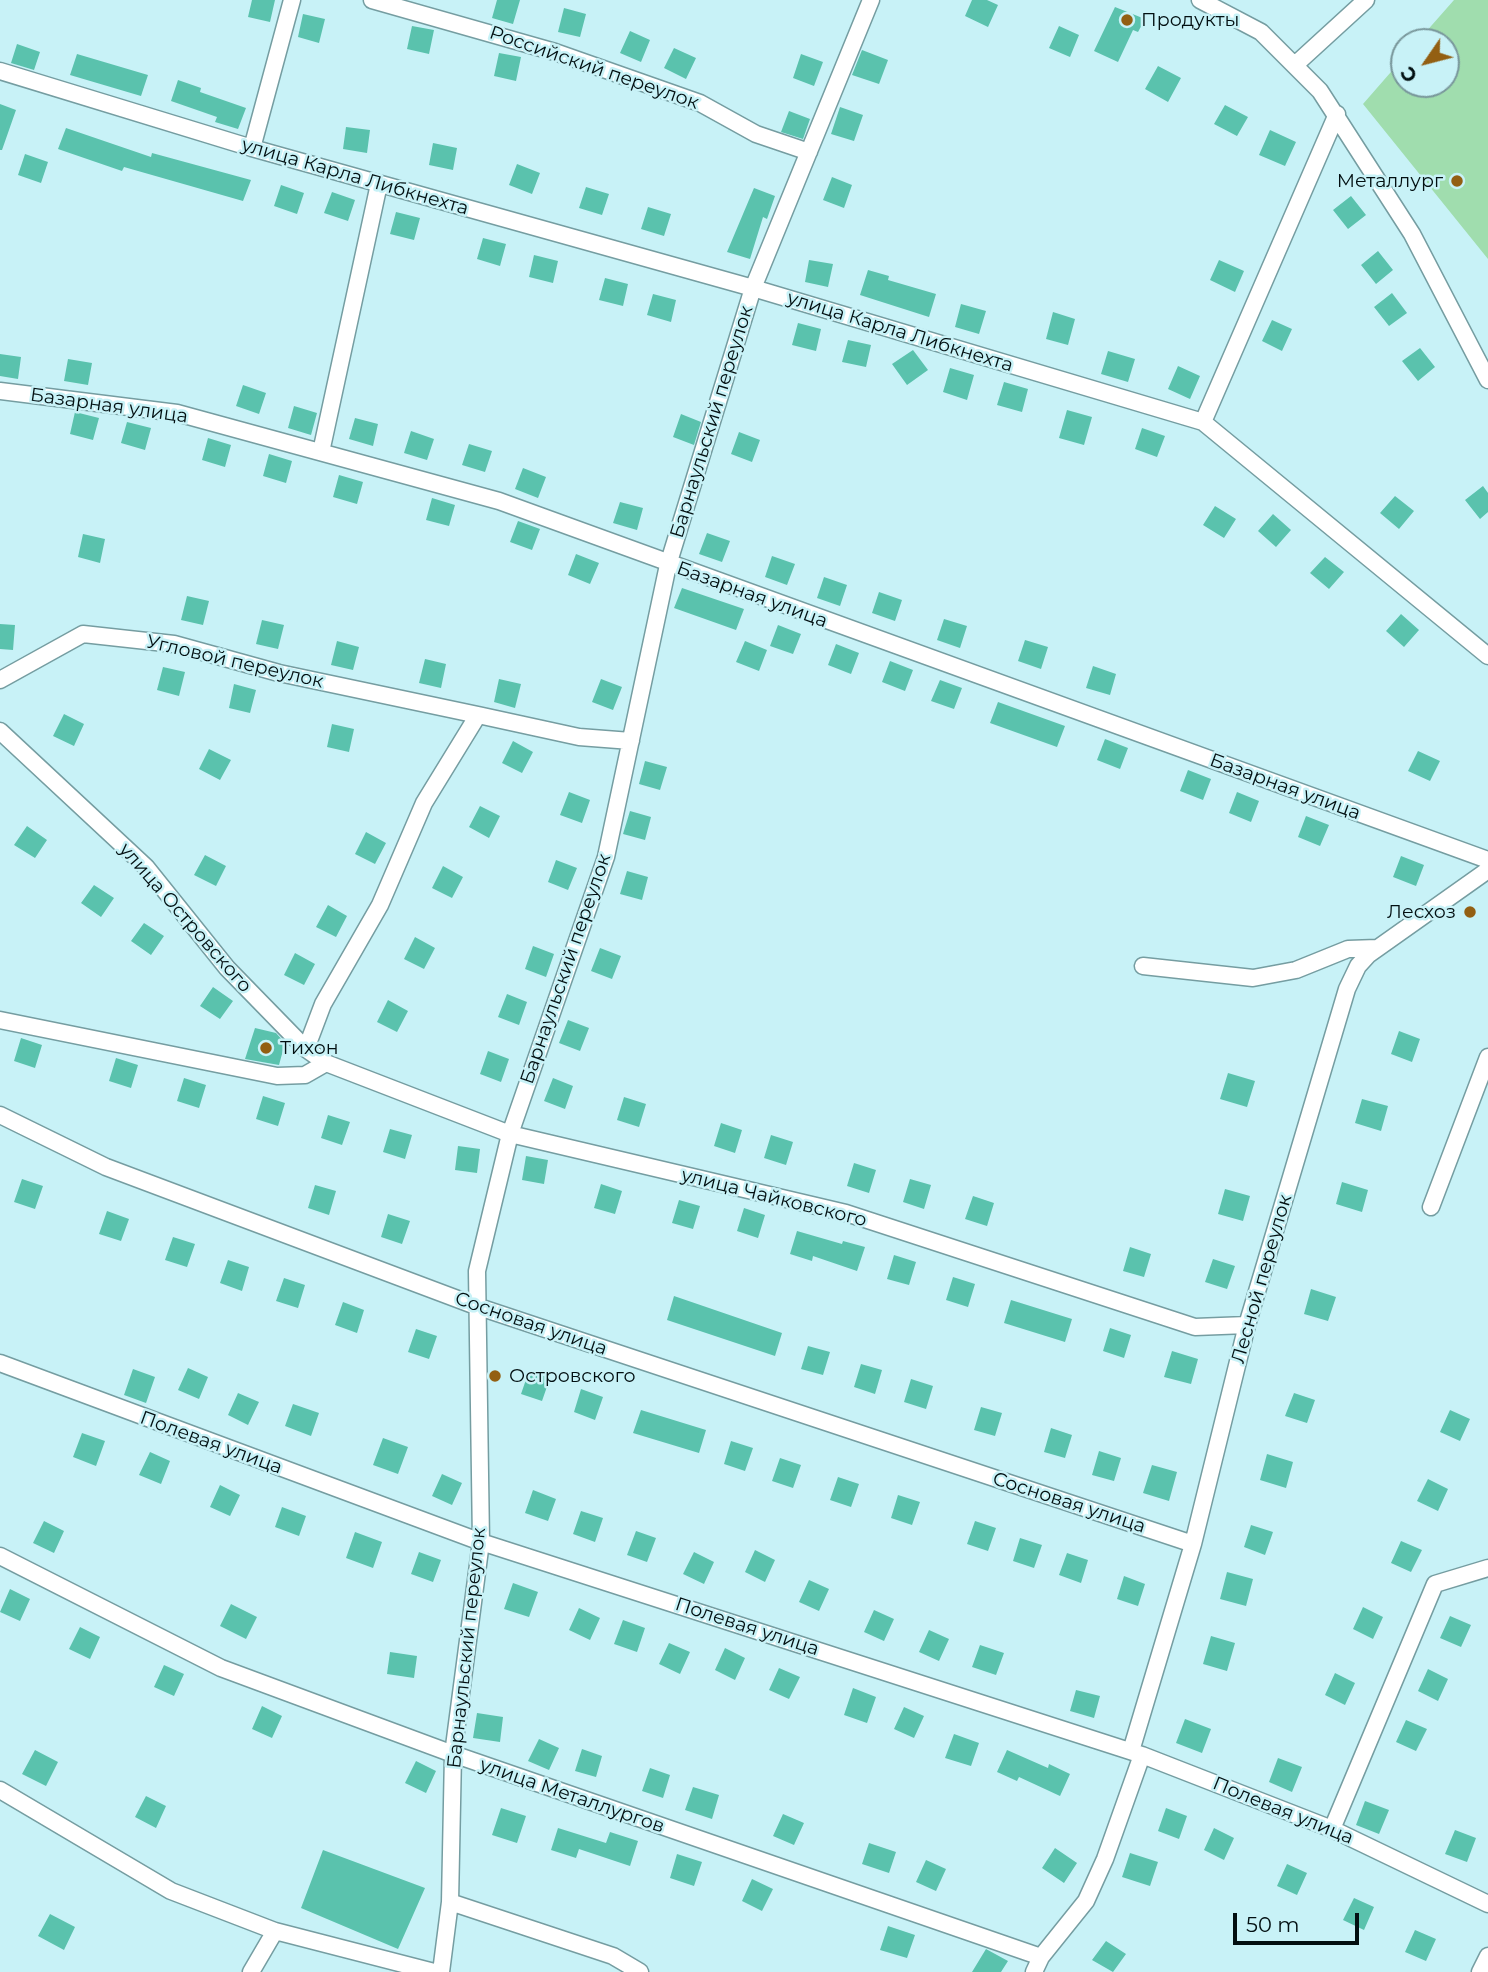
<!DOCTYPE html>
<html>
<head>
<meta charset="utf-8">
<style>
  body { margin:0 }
  #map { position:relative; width:1488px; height:1972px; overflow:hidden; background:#c8f2f7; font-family:Montserrat,sans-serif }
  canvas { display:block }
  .north { position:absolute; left:1390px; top:28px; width:70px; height:70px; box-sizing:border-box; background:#c8f2f7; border:2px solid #79979b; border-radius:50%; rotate:235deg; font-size:19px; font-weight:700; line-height:28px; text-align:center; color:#020f11 }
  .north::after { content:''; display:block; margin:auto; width:24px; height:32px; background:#935f12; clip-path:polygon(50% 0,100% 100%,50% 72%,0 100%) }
  .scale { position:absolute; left:1233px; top:1913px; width:126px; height:32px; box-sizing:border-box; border:4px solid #020f11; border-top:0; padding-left:9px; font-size:21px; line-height:24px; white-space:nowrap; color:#020f11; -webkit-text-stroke:5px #c8f2f7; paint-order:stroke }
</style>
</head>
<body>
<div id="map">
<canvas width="1488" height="1972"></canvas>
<div class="north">С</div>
<div class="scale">50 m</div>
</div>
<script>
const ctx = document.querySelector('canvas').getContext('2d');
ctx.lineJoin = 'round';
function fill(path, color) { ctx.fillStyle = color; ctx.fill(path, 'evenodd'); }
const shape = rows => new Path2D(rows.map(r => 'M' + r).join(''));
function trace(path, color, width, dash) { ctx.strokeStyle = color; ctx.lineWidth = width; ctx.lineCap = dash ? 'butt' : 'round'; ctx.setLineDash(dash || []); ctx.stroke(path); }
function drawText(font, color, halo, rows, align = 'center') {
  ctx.font = font + ' Montserrat,sans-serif'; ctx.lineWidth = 5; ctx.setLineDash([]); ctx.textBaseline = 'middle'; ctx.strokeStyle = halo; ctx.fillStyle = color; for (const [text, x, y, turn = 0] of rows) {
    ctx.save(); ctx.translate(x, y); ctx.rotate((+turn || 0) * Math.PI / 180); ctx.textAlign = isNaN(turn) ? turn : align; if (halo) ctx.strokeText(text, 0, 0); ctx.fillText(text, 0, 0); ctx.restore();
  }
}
fill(shape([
  [1454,0,1488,0,1488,259,1363,104,1404,57,1404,84,1446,84,1446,42,1417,42]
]), '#a0ddae');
fill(shape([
  [252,0,275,0,270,22,248,17],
  [497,0,520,0,513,24,492,18],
  [972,0,987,0,998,5,988,27,965,16],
  [1115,7,1145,19,1138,32,1133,30,1118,62,1094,51],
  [564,8,586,14,580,37,558,32],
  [303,14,325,19,319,43,298,37],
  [412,26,434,30,429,54,407,49],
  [1059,26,1079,35,1070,57,1049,48],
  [630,31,650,40,641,62,620,53],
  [17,44,40,52,34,70,11,63],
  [674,48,696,58,686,79,664,68],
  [862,50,888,60,879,84,852,75],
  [499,53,521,57,516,81,494,76],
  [77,54,148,75,141,96,70,75],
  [801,54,823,62,814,86,793,78],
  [1158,66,1181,78,1168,102,1145,89],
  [178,80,201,88,200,92,246,108,238,129,215,122,217,117,171,101],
  [0,104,16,110,2,150,0,150],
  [1225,105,1248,117,1237,136,1214,124],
  [840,107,863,115,854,141,831,134],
  [789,111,810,119,803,139,781,132],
  [346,127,370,130,367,153,343,149],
  [66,128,151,157,152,153,251,180,243,201,124,167,122,171,58,149],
  [1270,130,1296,142,1285,166,1259,155],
  [433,143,457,148,453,170,429,165],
  [25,154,48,162,41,183,18,175],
  [517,164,540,173,532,194,509,185],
  [832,177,852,185,844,208,823,200],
  [281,185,304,193,297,214,274,206],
  [586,187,609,194,602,215,579,208],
  [754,188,775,196,767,219,763,217,750,259,727,252],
  [332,192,355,200,348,221,324,213],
  [1351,196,1366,215,1348,229,1333,210],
  [648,207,671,214,664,236,641,229],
  [396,212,420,218,414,240,390,234],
  [483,238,506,244,500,266,477,259],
  [1378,251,1393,270,1376,284,1361,265],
  [534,255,558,261,553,283,529,277],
  [809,260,833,264,828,287,805,282],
  [1219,260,1244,271,1235,292,1210,280],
  [868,270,889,276,888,280,936,294,929,317,860,295],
  [605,278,628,284,623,306,599,300],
  [1392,293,1407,313,1389,326,1374,307],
  [653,294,676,300,671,322,647,315],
  [961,304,986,311,979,334,955,327],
  [1053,312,1075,319,1068,345,1046,339],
  [1272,320,1292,329,1282,351,1262,341],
  [798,323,821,329,816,351,792,345],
  [848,340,871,345,866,367,842,362],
  [1420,348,1435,367,1418,381,1402,361],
  [913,350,928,370,907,385,892,364],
  [1108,351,1135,359,1128,382,1101,374],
  [0,354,21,357,18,379,0,376],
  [68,359,92,363,88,385,64,381],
  [1178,366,1200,376,1190,399,1168,389],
  [950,368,974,375,967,400,943,392],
  [1004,382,1028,389,1022,412,997,405],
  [243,385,266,393,259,414,236,406],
  [294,406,317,413,311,435,288,428],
  [1067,410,1092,417,1084,445,1059,438],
  [75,412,99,418,93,440,70,434],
  [681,414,701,422,694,445,673,437],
  [355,418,378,424,373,446,349,439],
  [127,422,151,428,145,450,121,443],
  [1142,428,1165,436,1157,457,1135,449],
  [411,431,434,439,427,460,404,453],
  [739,432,760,440,752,462,731,454],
  [208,438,231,445,225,467,202,460],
  [469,444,492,451,485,472,462,465],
  [269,454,292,461,286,483,263,476],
  [523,468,546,477,538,498,515,489],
  [339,475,363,482,357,504,333,497],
  [1483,486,1488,493,1488,512,1480,519,1465,500],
  [1395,496,1414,511,1399,529,1380,513],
  [432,498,455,505,449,526,426,520],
  [620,502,643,508,637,530,613,523],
  [1215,506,1236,519,1224,538,1203,525],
  [1273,514,1291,530,1276,547,1258,531],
  [518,521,540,529,532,550,510,542],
  [707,533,730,541,722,562,699,554],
  [83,534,105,539,100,563,78,557],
  [576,554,599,563,590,584,568,575],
  [772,556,795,564,787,585,765,577],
  [1325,557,1344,572,1329,589,1310,573],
  [824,577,847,585,840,606,817,598],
  [682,588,744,609,736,630,674,608],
  [879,592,902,600,895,621,872,613],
  [187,596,209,601,203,625,181,620],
  [1401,614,1419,630,1404,647,1386,631],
  [944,619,967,626,960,648,937,640],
  [262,620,284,625,278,649,256,644],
  [0,624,15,625,13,650,0,649],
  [778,625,801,634,793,654,770,646],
  [1025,640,1048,647,1041,669,1018,661],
  [337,641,359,647,353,670,331,665],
  [745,641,767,650,759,671,736,662],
  [836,644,859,653,851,674,828,665],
  [425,659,446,664,441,688,419,683],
  [890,661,913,670,905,691,882,682],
  [1093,666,1116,674,1110,695,1086,688],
  [163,667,185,672,179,696,157,690],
  [499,679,521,684,515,708,494,702],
  [601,679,622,687,613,710,592,702],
  [940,680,962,688,954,709,931,701],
  [234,684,256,690,250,713,229,708],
  [998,702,1065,726,1057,747,990,723],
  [64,714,84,724,74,746,53,736],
  [332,724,354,729,349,752,327,747],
  [1105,739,1128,748,1120,769,1097,760],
  [513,741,533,752,522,773,502,763],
  [209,749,231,760,220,780,199,769],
  [1418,751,1440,761,1430,781,1408,771],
  [645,761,667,767,660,790,639,784],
  [1188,770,1211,779,1203,800,1180,791],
  [569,792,590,800,582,823,560,815],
  [1237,792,1259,801,1251,822,1229,813],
  [480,806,500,816,489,838,469,827],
  [630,811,651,817,645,840,623,834],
  [1306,816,1329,825,1320,846,1298,837],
  [27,826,47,840,35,858,14,845],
  [366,832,386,843,375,864,355,854],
  [205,855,226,866,216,886,194,875],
  [1401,856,1424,865,1416,886,1393,877],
  [556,860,577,868,568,890,548,882],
  [443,866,463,877,452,898,432,888],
  [627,871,648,877,642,900,620,894],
  [94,885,114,898,101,917,81,903],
  [328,905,347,916,336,937,316,927],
  [144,923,164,936,151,955,131,941],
  [415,937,435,948,424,969,404,959],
  [533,946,554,954,546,977,525,969],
  [600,948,621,956,612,979,591,971],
  [295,953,315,964,304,985,284,975],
  [213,987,233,1001,220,1019,200,1006],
  [507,994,527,1002,519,1025,498,1017],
  [388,1000,408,1011,397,1032,377,1022],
  [568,1020,589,1028,580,1051,559,1043],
  [255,1028,276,1033,285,1043,279,1065,245,1059],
  [1399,1031,1420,1039,1412,1062,1391,1054],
  [21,1038,42,1045,35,1068,14,1061],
  [488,1051,509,1059,501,1082,480,1074],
  [116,1058,138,1065,131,1088,109,1081],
  [1228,1073,1255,1081,1247,1107,1220,1099],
  [184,1078,206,1085,199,1108,177,1101],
  [553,1078,573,1086,565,1109,544,1101],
  [263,1096,285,1103,278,1126,256,1119],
  [624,1097,646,1104,639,1127,617,1120],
  [1362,1099,1388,1106,1381,1131,1355,1123],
  [328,1115,350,1122,342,1145,321,1138],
  [721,1123,742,1130,735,1153,714,1146],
  [390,1129,412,1135,405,1159,383,1152],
  [771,1135,793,1142,786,1165,764,1158],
  [458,1146,480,1149,477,1173,455,1170],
  [526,1156,548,1160,544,1184,522,1180],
  [854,1163,876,1170,869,1193,847,1186],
  [22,1179,43,1186,35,1209,14,1202],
  [910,1179,931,1185,924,1209,903,1202],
  [1342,1182,1368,1190,1362,1212,1336,1204],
  [601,1184,622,1191,615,1214,594,1208],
  [315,1185,336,1191,329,1215,308,1208],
  [1225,1189,1250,1196,1243,1221,1218,1214],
  [973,1196,994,1203,987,1226,965,1219],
  [679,1200,700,1206,693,1229,672,1223],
  [744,1208,765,1215,758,1238,737,1231],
  [107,1211,129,1219,121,1241,99,1234],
  [388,1214,410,1221,402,1244,381,1237],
  [797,1231,842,1244,843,1241,865,1247,857,1271,813,1256,812,1261,790,1254],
  [173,1237,195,1244,187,1267,165,1260],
  [1130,1247,1151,1254,1144,1277,1123,1271],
  [894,1255,916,1262,909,1285,887,1279],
  [1213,1259,1235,1266,1227,1289,1205,1282],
  [228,1260,249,1267,242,1291,220,1283],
  [953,1277,975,1284,968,1307,946,1300],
  [284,1278,305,1285,298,1308,276,1301],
  [1311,1289,1336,1297,1328,1321,1304,1314],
  [674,1296,782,1333,775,1356,667,1320],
  [1011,1300,1072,1319,1065,1342,1004,1323],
  [343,1302,364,1310,357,1333,335,1325],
  [1110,1328,1131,1335,1124,1358,1103,1351],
  [416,1329,437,1336,429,1359,408,1352],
  [808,1346,830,1352,823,1375,801,1369],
  [1172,1351,1198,1359,1191,1384,1164,1377],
  [861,1364,882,1370,875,1394,854,1387],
  [188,1368,208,1377,199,1399,178,1390],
  [133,1369,155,1377,146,1403,124,1395],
  [529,1371,550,1378,542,1401,521,1394],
  [911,1379,933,1386,926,1409,904,1402],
  [581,1389,603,1397,595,1420,574,1412],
  [238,1393,259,1402,248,1425,228,1415],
  [1294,1393,1315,1400,1307,1423,1285,1416],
  [293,1404,319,1413,311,1436,285,1426],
  [981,1407,1002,1413,995,1436,974,1430],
  [641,1410,706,1430,699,1453,633,1433],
  [1450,1410,1470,1419,1460,1441,1440,1432],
  [1051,1428,1072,1435,1065,1458,1044,1452],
  [82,1433,105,1441,96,1466,73,1457],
  [383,1438,408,1447,398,1474,373,1465],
  [731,1441,753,1448,745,1471,724,1464],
  [1099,1451,1121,1458,1114,1481,1092,1475],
  [150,1452,170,1461,161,1484,139,1475],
  [1267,1454,1293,1462,1286,1488,1260,1480],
  [780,1458,801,1465,793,1488,772,1481],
  [1152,1465,1177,1472,1169,1501,1143,1493],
  [442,1474,462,1483,452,1505,432,1496],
  [838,1477,859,1484,851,1507,830,1500],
  [1428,1479,1448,1489,1438,1511,1417,1501],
  [220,1485,240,1495,230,1516,210,1507],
  [533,1490,556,1499,548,1521,525,1513],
  [898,1495,920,1502,912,1525,891,1518],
  [282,1507,306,1516,299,1536,275,1527],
  [581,1511,603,1518,595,1542,573,1534],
  [44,1521,64,1531,54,1553,33,1543],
  [975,1521,996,1528,988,1551,967,1544],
  [1251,1525,1273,1532,1265,1555,1244,1547],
  [636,1531,656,1538,647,1562,627,1555],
  [355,1532,382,1542,373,1568,346,1558],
  [1020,1538,1042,1545,1034,1568,1013,1561],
  [1401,1541,1422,1550,1411,1572,1391,1563],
  [755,1550,775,1560,765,1582,745,1572],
  [419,1552,441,1560,433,1582,411,1574],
  [694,1552,714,1562,704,1584,683,1574],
  [1067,1553,1088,1560,1081,1583,1059,1575],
  [1227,1572,1253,1579,1246,1606,1220,1599],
  [1124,1576,1145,1584,1138,1606,1117,1599],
  [809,1580,829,1589,819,1611,799,1602],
  [513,1583,538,1592,529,1617,504,1609],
  [10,1589,30,1599,20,1621,0,1612],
  [231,1604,257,1617,246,1639,220,1626],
  [1363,1607,1383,1617,1373,1639,1353,1629],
  [579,1608,600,1618,590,1640,569,1630],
  [874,1610,894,1619,884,1641,864,1632],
  [1450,1616,1471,1625,1461,1647,1440,1638],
  [623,1620,645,1628,637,1652,614,1644],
  [80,1627,100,1637,90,1659,69,1649],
  [929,1630,949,1639,939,1661,919,1652],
  [1211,1636,1235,1643,1227,1671,1203,1664],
  [669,1643,690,1652,680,1674,659,1664],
  [980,1645,1004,1653,996,1675,972,1667],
  [725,1648,745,1658,735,1680,715,1670],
  [390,1652,417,1656,414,1678,387,1674],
  [164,1665,184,1674,174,1696,154,1687],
  [779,1668,800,1677,789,1699,769,1690],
  [1428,1669,1448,1679,1438,1701,1418,1691],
  [1335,1673,1355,1683,1345,1705,1325,1695],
  [853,1688,876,1697,867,1723,844,1715],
  [1076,1690,1100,1696,1094,1718,1070,1711],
  [262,1706,282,1716,272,1738,252,1729],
  [904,1707,924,1716,914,1738,894,1729],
  [477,1713,503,1717,500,1742,473,1738],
  [1185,1719,1211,1729,1202,1753,1176,1743],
  [1406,1720,1427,1729,1416,1751,1396,1742],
  [954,1734,979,1743,971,1766,945,1758],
  [539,1739,559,1748,549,1770,528,1761],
  [582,1749,602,1756,596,1777,575,1771],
  [35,1750,58,1762,46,1786,22,1774],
  [1007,1750,1048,1768,1049,1764,1070,1774,1060,1796,1019,1777,1017,1781,997,1772],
  [1278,1758,1302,1767,1292,1792,1269,1782],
  [416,1761,436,1771,426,1793,405,1783],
  [650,1768,670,1775,663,1798,642,1791],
  [693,1787,719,1795,712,1819,685,1810],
  [146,1796,166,1806,156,1828,135,1817],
  [1365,1801,1389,1810,1379,1834,1356,1825],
  [501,1808,526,1816,517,1843,492,1835],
  [1166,1808,1187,1816,1179,1839,1158,1831],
  [783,1814,804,1823,794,1845,773,1836],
  [558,1828,606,1843,610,1832,638,1841,630,1866,579,1849,576,1858,551,1850],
  [1214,1828,1234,1838,1224,1860,1204,1850],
  [1455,1830,1476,1838,1467,1862,1445,1854],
  [869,1843,896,1852,889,1873,862,1864],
  [1055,1848,1077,1863,1064,1883,1042,1868],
  [323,1850,425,1888,398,1949,301,1908],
  [1130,1853,1158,1862,1150,1886,1122,1877],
  [677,1854,702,1862,694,1886,670,1878],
  [926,1860,946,1869,936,1891,916,1882],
  [1287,1864,1307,1873,1297,1895,1277,1886],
  [752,1879,773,1889,762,1911,742,1901],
  [1354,1898,1374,1907,1364,1930,1343,1920],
  [50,1914,75,1927,64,1950,38,1936],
  [888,1926,915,1935,907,1958,880,1950],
  [1415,1930,1436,1939,1426,1961,1405,1952],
  [1106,1941,1126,1954,1113,1972,1092,1960],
  [986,1949,1008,1961,1001,1972,972,1972]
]), '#5ac2ad');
const minor = shape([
  [372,0,555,52,700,103,756,134,809,152],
  [1200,0,1261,32,1320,91,1412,234,1488,380],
  [1296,64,1366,0],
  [0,71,252,148,753,288,1203,422,1488,656],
  [252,148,292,0],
  [0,391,177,413,499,501,1488,860],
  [1203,422,1337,114],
  [321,452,379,184],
  [0,680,83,634,174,644,279,673,478,715,424,803,380,905,323,1004,306,1049],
  [478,715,579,737,631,741],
  [0,731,146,867,227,968,306,1049,326,1063,510,1134,846,1213,1195,1327,1247,1325],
  [1143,966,1253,978,1296,970,1348,949,1377,948],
  [0,1020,277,1076,305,1075,326,1063],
  [0,1115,106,1167,476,1306,1193,1544],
  [1431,1207,1488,1057],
  [0,1363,481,1542,1142,1755,1332,1829,1488,1904],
  [0,1556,221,1668,453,1754,1041,1957],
  [1131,1751,1193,1544,1247,1325,1347,989,1358,966,1368,955,1488,870],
  [0,1790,171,1891,275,1931,434,1972],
  [1332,1829,1435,1584,1488,1568],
  [450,1902,613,1956,640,1972],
  [251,1972,275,1931],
  [441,1972,450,1902,453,1754,481,1542,477,1271,510,1134,606,857,668,565,753,288,871,0],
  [1034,1972,1041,1957,1086,1901,1105,1859,1142,1755],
  [1480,1972,1488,1956]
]);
trace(minor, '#759da1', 19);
trace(minor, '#fff', 16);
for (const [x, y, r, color] of [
  [1127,20,7,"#935f12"],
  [1457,181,7,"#935f12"],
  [1470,912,7,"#935f12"],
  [266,1048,7,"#935f12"],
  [495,1376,7,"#935f12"]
]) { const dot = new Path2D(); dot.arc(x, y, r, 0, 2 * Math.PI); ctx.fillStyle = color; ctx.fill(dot); trace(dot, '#c8f2f7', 2.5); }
drawText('19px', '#020f11', '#c8f2f7', [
  ["Продукты",1141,20],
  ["Металлург",1443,181,"right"],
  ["Лесхоз",1456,912,"right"],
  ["Тихон",280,1048],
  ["Островского",509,1376]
], 'left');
drawText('19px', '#020f11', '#c8f2f7', [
  ["Российский переулок",594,68,19],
  ["улица Карла Либкнехта",355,177,16],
  ["улица Карла Либкнехта",900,332,17],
  ["Базарная улица",109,406,8],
  ["Барнаульский переулок",712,422,-73],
  ["Базарная улица",752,595,20],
  ["Угловой переулок",235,662,13],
  ["Базарная улица",1285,787,20],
  ["улица Островского",185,918,49],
  ["Барнаульский переулок",566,969,-71],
  ["улица Чайковского",774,1198,14],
  ["Лесной переулок",1262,1279,-74],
  ["Сосновая улица",531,1324,19],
  ["Полевая улица",211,1443,20],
  ["Сосновая улица",1069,1503,18],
  ["Полевая улица",747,1627,18],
  ["Барнаульский переулок",467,1648,-84],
  ["улица Металлургов",572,1796,19],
  ["Полевая улица",1283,1811,22]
]);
</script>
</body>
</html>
